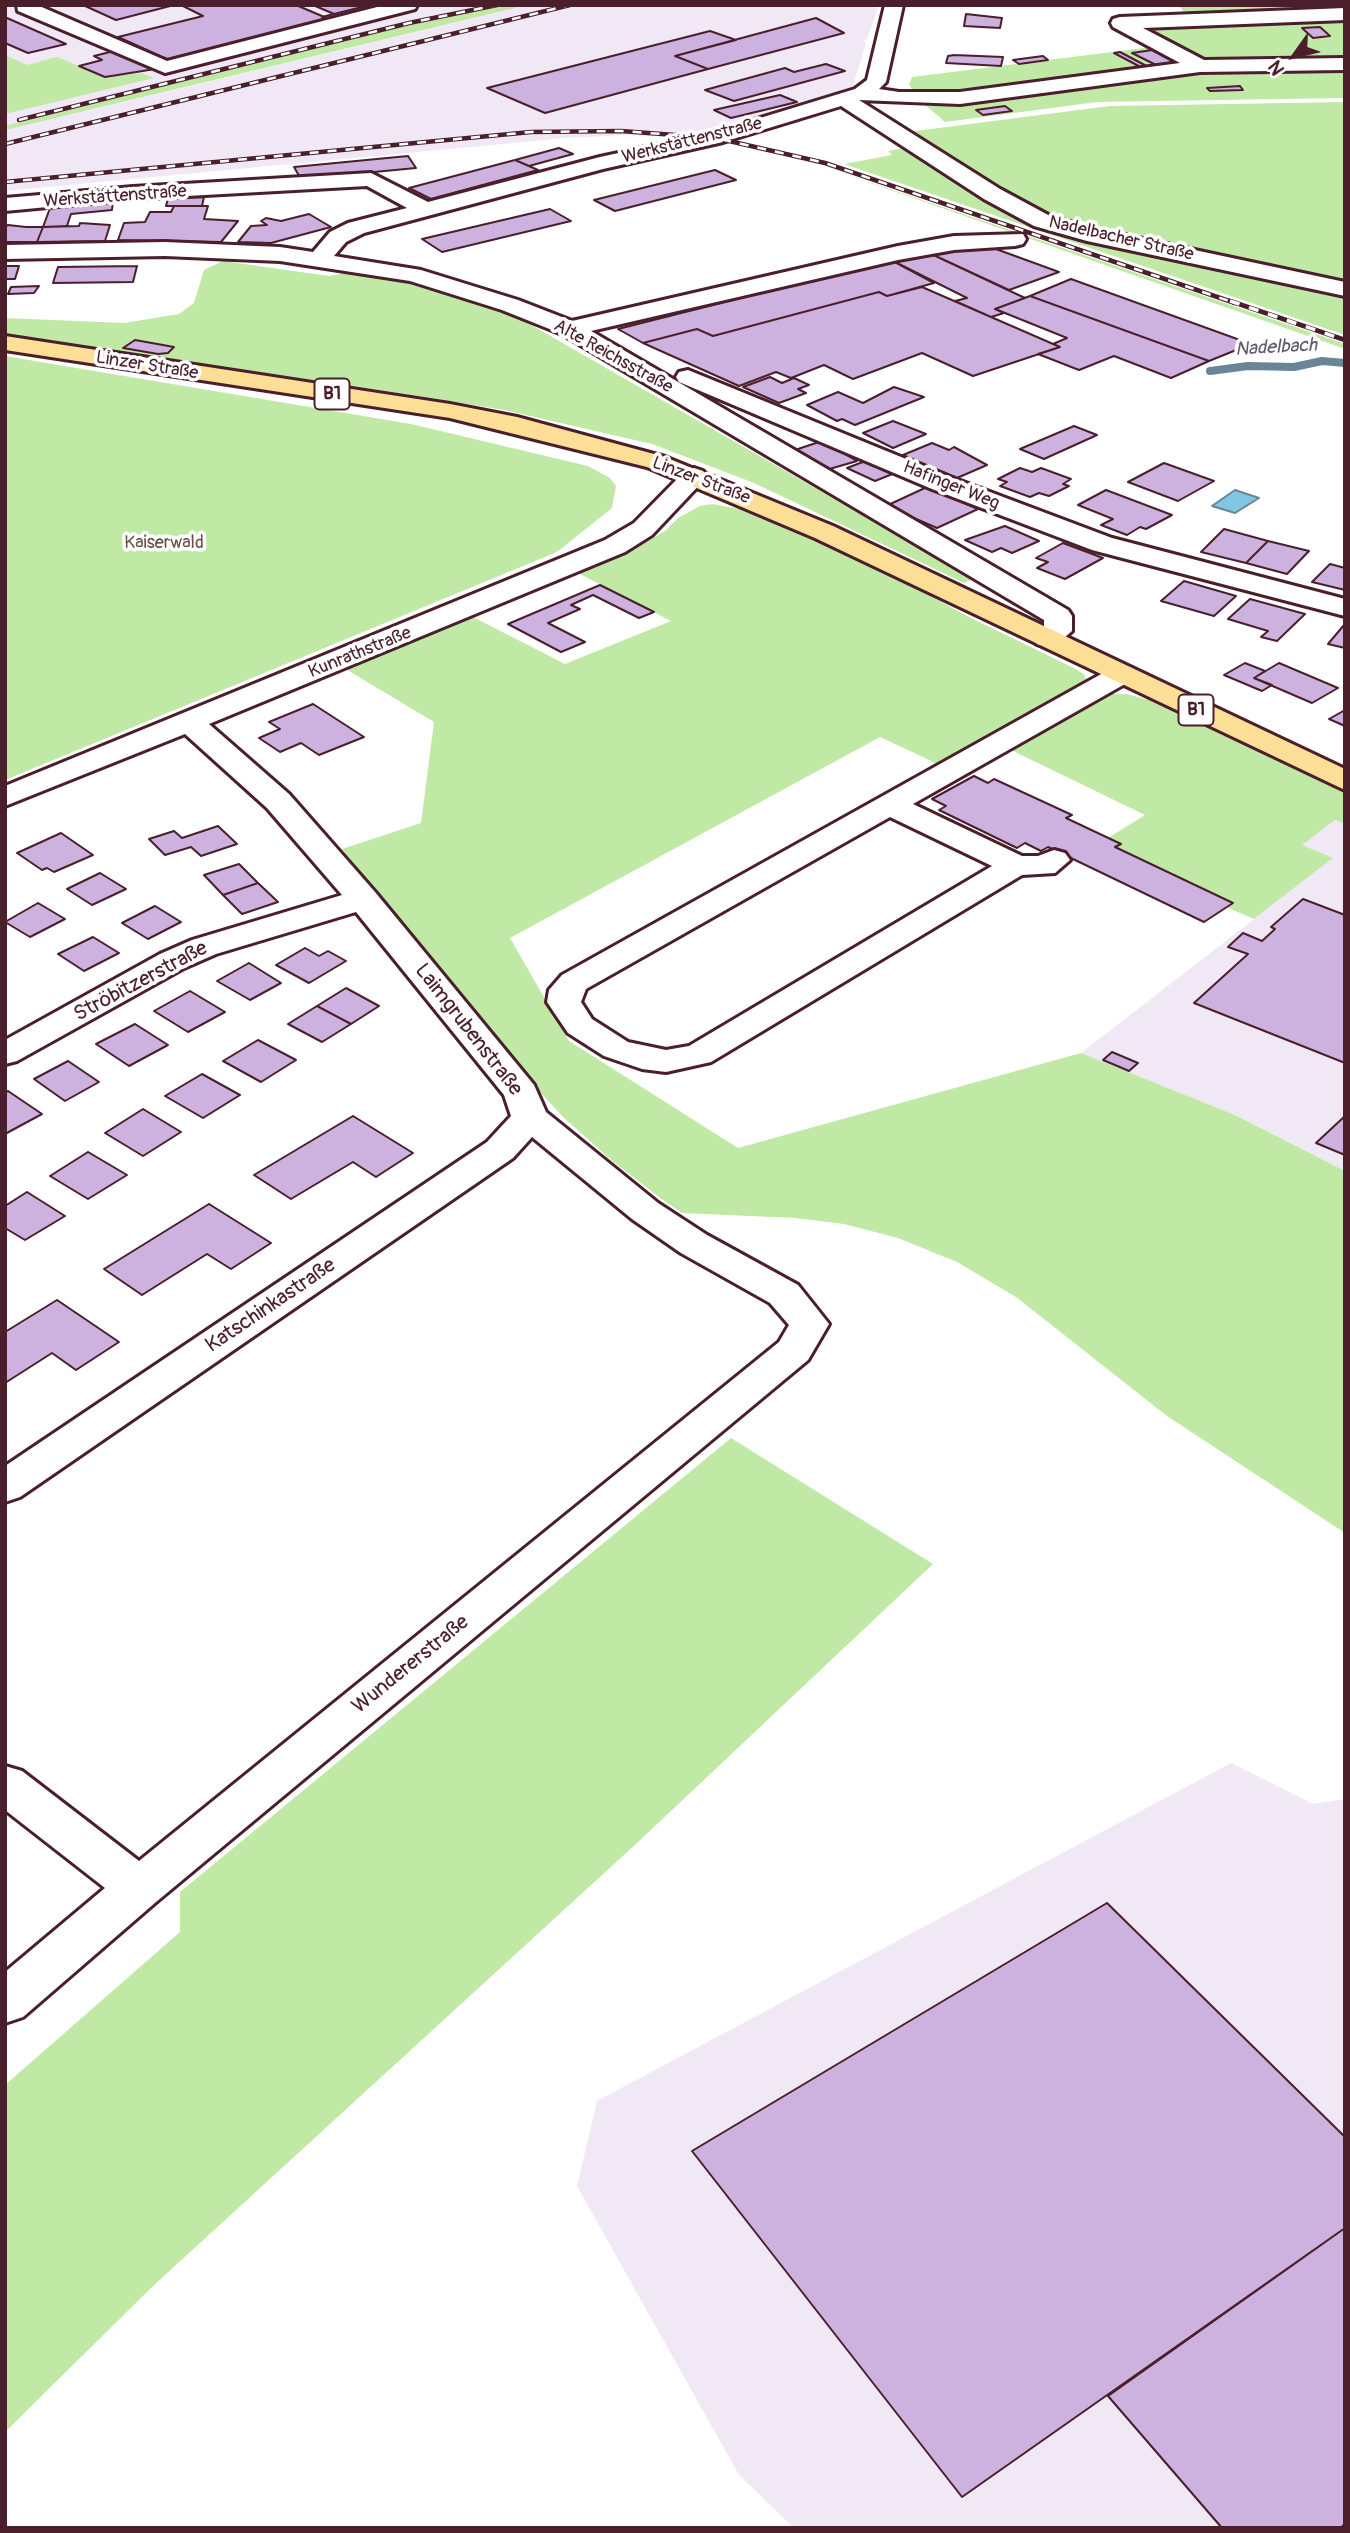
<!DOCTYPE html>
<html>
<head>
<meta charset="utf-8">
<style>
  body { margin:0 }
  #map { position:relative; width:1350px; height:2533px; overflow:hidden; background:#fff; font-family:Pangolin,sans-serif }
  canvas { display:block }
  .frame { position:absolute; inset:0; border:7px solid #4a1f2b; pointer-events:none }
  .north { position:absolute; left:1259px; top:21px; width:70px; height:70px; -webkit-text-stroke:5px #fff; paint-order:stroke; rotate:236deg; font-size:19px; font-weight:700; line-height:28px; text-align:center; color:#4a1f2b }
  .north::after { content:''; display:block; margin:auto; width:24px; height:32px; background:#4a1f2b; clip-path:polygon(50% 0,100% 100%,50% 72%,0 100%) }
</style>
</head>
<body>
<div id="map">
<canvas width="1350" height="2533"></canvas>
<div class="frame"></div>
<div class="north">N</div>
</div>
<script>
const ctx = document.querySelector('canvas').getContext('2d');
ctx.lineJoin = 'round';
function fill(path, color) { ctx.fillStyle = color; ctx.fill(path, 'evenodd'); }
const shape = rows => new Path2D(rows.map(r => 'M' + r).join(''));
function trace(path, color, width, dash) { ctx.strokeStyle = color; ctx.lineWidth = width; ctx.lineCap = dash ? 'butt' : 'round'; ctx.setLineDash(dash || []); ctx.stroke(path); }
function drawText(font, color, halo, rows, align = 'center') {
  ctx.font = font + ' Pangolin,sans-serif'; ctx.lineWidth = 7; ctx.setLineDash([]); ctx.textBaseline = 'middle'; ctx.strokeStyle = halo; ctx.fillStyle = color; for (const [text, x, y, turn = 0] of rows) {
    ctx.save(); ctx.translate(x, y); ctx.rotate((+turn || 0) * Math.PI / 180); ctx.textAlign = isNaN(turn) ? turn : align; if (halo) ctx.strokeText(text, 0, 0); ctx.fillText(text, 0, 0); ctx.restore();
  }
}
fill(shape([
  [5,5,516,5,28,125,529,5,879,5,867,39,863,41,866,43,853,86,691,138,627,135,566,138,5,191],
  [1335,820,1345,824,1345,1171,1235,1115,1081,1053,1332,859,1301,845],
  [1231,1763,1313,1804,1345,1799,1345,2528,794,2528,739,2475,577,2186,597,2101]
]), '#f0e8f5');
fill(shape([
  [505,5,528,5,5,130,5,126,114,98,425,21],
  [1179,5,1345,5,1345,98,1097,102,945,122,916,97,909,84,912,77,1152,47,1105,22,1187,17],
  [5,55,27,65,57,57,105,77,142,73,154,78,5,114],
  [1345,102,1345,284,1070,225,1028,207,908,132,1110,106],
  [904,148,1010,211,1345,294,1345,335,844,164,892,155,888,151],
  [819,165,1345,344,1345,349],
  [223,261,329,276,355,271,429,287,497,309,526,322,974,579,964,583,754,483,652,444,504,410,431,398,5,334,5,318,124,323,179,314,194,303,204,270],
  [5,356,411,424,588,466,610,478,616,486,612,508,557,552,5,780],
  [712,504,740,509,875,566,969,617,1074,668,1084,674,1086,680,1082,686,942,766,880,737,510,938,569,1041,738,1148,1081,1053,1235,1115,1345,1171,1345,1533,1167,1416,1016,1297,957,1262,898,1238,844,1224,795,1218,682,1213,663,1200,611,1160,562,1116,489,1036,342,849,421,823,434,722,344,668,473,617,565,664,671,621,578,573,627,553,665,531,678,518,700,506],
  [1110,694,1127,694,1149,700,1345,793,1345,824,1335,820,1302,845,1333,858,1254,919,1226,907,1232,902,1115,847,1120,843,1108,838,1145,815,1011,750,1015,745,1097,697],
  [731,1438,933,1564,637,1843,153,2286,5,2432,5,2085,180,1932,180,1892]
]), '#c0e9a5');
const water = shape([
  [1235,490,1259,498,1235,513,1212,506,1235,490]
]);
fill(water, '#7fc8e0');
trace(water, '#6a8498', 2);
trace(shape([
  [1210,371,1248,366,1294,367,1322,361,1345,363]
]), '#6a8498', 8);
const building = shape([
  [83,5,174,5,116,20,83,5],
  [181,5,296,5,336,22,173,62,118,37,203,16,181,5],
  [313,5,370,5,334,14,313,5],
  [370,5,392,5,332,20,322,17,370,5],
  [966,14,1002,18,1000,28,964,26,966,14],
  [5,18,7,18,66,44,28,53,5,43,5,18],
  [816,18,844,33,708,69,675,56,816,18],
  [1320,27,1330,36,1313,38,1302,28,1320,27],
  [710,31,736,40,675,56,708,69,545,113,487,88,710,31],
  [1159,49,1185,61,1158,66,1132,53,1159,49],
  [114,51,155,69,105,77,79,66,102,60,94,56,114,51],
  [1120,52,1156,71,1150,72,1114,53,1120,52],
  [954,55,1003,57,1001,66,946,63,948,56,954,55],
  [1043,56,1048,60,1019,64,1013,60,1043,56],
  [826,64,845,71,734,101,705,90,785,68,794,72,826,64],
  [1240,86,1243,90,1210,91,1207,88,1240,86],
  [780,95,797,102,731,118,714,110,780,95],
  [1005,106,1012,111,983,115,976,110,1005,106],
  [559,148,573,154,529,166,515,160,559,148],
  [408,156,416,168,301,179,294,167,408,156],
  [515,160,538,170,431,199,409,188,515,160],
  [715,170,736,180,615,211,594,200,715,170],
  [204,197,202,206,166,206,168,198,204,197],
  [113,201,112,210,71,214,67,226,43,227,50,208,113,201],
  [174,206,208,206,204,219,238,221,221,242,118,240,124,223,145,222,150,212,171,212,174,206],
  [550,209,571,221,442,252,422,239,550,209],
  [309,214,331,227,271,243,238,242,251,226,267,225,261,221,266,218,281,221,309,214],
  [80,223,110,225,105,241,37,242,43,227,79,226,80,223],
  [8,225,26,227,43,227,37,242,5,242,5,227,8,225],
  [985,245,1059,272,1009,290,927,252,985,245],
  [927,252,1025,298,995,309,1004,313,991,317,955,301,967,298,891,260,927,252],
  [891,260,934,283,887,296,879,292,713,336,697,329,643,343,618,329,891,260],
  [5,266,19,266,15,279,5,279,5,266],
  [137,266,133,282,53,283,58,267,137,266],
  [1071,279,1251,344,1209,361,1030,296,1071,279],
  [39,286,34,293,8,294,11,287,39,286],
  [922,287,1060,347,973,376,922,353,853,379,824,365,791,378,776,372,739,386,643,343,697,329,713,336,879,292,887,296,922,287],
  [1030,296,1209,361,1171,378,1114,356,1079,370,1038,354,1060,347,1053,344,1067,338,995,309,1030,296],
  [135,340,174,347,168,353,158,354,123,348,135,340],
  [770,377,782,383,794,378,809,385,798,389,806,393,779,403,743,387,770,377],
  [894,387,924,397,855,425,842,419,837,421,807,405,838,392,863,403,894,387],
  [893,421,926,434,893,448,863,433,893,421],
  [1074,426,1097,435,1044,459,1020,449,1074,426],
  [822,441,857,461,826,470,792,451,822,441],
  [932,443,949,450,954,447,987,465,957,478,903,455,932,443],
  [868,460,895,473,875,481,847,468,868,460],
  [1164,463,1214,481,1178,501,1128,482,1164,463],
  [1020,468,1032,472,1041,468,1071,479,1063,484,1069,486,1049,496,1039,493,1030,497,1000,486,1007,482,998,479,1020,468],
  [927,487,978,509,937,528,886,506,927,487],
  [1106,490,1172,515,1146,529,1140,527,1127,535,1101,525,1113,519,1078,505,1106,490],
  [1005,526,1039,541,1012,553,1001,548,992,552,965,540,1005,526],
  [1224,529,1268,541,1246,563,1201,552,1224,529],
  [1268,541,1309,551,1287,574,1246,563,1268,541],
  [1063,543,1103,558,1065,579,1037,568,1048,562,1036,558,1063,543],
  [1330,564,1345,568,1345,590,1312,582,1330,564],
  [1184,581,1236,596,1214,616,1161,601,1184,581],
  [600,585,654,612,639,618,593,595,571,605,580,609,548,623,585,642,561,652,508,624,600,585],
  [1250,599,1305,614,1277,641,1261,637,1268,631,1228,619,1250,599],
  [1344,625,1345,648,1328,644,1344,625],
  [1245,663,1265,671,1254,678,1272,685,1262,691,1224,675,1245,663],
  [1279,663,1338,688,1312,703,1254,678,1279,663],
  [313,704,364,737,319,755,301,743,280,752,259,738,280,729,269,722,313,704],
  [1345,710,1345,726,1329,719,1345,710],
  [974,776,988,783,994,779,1072,815,1066,818,1121,844,1115,847,1233,903,1204,922,1048,847,1041,851,1025,843,1017,848,939,810,946,806,932,799,974,776],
  [218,826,237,844,201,856,191,847,165,855,149,839,174,831,182,838,218,826],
  [61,833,93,855,54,872,47,868,42,870,17,853,61,833],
  [239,864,258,883,223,895,204,875,239,864],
  [100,873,126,889,92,905,67,889,100,873],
  [258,883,278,902,242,914,223,895,258,883],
  [1303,899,1345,915,1345,1063,1194,1003,1248,954,1228,947,1243,933,1262,941,1275,929,1271,927,1303,899],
  [38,903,65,919,30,937,5,922,38,903],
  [155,906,181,922,148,939,122,923,155,906],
  [93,937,119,953,84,971,58,954,93,937],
  [305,948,319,956,328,951,346,961,309,983,276,965,305,948],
  [249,963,281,983,250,1000,217,981,249,963],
  [346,988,379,1006,351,1024,317,1006,346,988],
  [190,991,225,1012,188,1032,154,1011,190,991],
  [317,1006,351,1024,322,1042,288,1024,317,1006],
  [135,1024,168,1045,129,1066,96,1044,135,1024],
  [258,1040,296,1060,261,1082,223,1061,258,1040],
  [1112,1052,1138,1063,1129,1071,1103,1060,1112,1052],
  [68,1061,99,1082,65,1101,34,1079,68,1061],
  [202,1074,240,1095,203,1118,165,1096,202,1074],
  [8,1091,42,1114,5,1134,5,1093,8,1091],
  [143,1109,181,1132,143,1156,105,1133,143,1109],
  [353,1116,413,1153,376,1177,353,1162,291,1199,254,1175,353,1116],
  [1345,1116,1345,1155,1316,1143,1345,1116],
  [88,1152,127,1175,88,1199,50,1176,88,1152],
  [27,1192,65,1216,25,1240,5,1228,5,1206,27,1192],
  [209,1204,271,1243,231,1269,207,1254,142,1295,104,1269,209,1204],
  [57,1300,119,1342,76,1370,52,1353,5,1383,5,1332,57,1300],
  [1107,1903,1345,2137,1345,2228,962,2497,692,2151,1107,1903],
  [1345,2228,1345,2524,1340,2528,1222,2528,1108,2396,1345,2228]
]);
fill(building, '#cdb2df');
trace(building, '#4a1f2b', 2);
const minor = shape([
  [17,5,37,5,167,61,385,5,417,5,415,9,165,73,18,11,17,5],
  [885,5,903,5,886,82,879,89,899,92,960,92,1180,63,1113,27,1111,23,1113,19,1120,17,1345,8,1345,20,1143,28,1204,60,1345,58,1345,70,1200,72,960,104,859,100,1000,189,1050,216,1091,228,1345,282,1345,296,1087,241,1034,226,984,199,841,106,723,142,603,169,364,233,346,242,334,256,421,270,518,300,572,321,898,246,954,236,1023,234,1026,239,1023,244,1015,246,954,250,898,260,591,331,1068,610,1072,616,1072,631,1057,644,1047,647,1037,644,1033,638,1044,628,1044,620,562,334,502,310,410,281,280,261,165,256,5,259,5,245,165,242,280,247,313,252,330,232,348,223,407,208,367,186,133,199,5,211,5,198,133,187,371,173,428,202,600,157,711,133,855,89,867,80,885,5],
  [688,370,950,477,1112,538,1345,599,1345,616,1092,550,932,489,679,382,676,377,679,372,688,370],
  [694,468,703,471,707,476,703,481,652,535,625,552,209,724,289,794,375,892,534,1085,546,1112,658,1203,707,1235,798,1285,829,1324,808,1360,156,1902,23,2017,5,2023,5,1972,105,1888,5,1810,5,1766,22,1771,139,1861,779,1342,789,1325,770,1303,681,1253,632,1219,532,1137,513,1158,20,1497,5,1502,5,1466,487,1142,511,1116,504,1095,356,912,216,954,184,968,17,1061,5,1064,5,1040,160,954,192,940,342,895,267,808,185,734,5,806,5,786,605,540,634,523,685,471,694,468],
  [1122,665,1132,668,1137,674,1132,680,913,804,1022,856,1038,856,1054,850,1065,853,1070,860,1055,873,1022,875,711,1062,666,1072,642,1069,604,1056,568,1033,547,1002,549,990,562,975,1112,668,1122,665],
  [890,817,992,866,689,1046,666,1050,628,1042,592,1019,581,1002,586,989,890,817]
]);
const major = shape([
  [5,336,450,404,517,417,665,457,833,526,1345,769,1345,790,815,538,647,467,450,418,5,350,5,336]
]);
trace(minor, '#4a1f2b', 6);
trace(major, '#4a1f2b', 6);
fill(minor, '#fff');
fill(major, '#fdde96');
const railFar1 = shape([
  [19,120,409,23,497,5],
  [5,144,570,5],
  [5,182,531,132,621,131,716,138,825,163,1235,303]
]);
const rail = shape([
  [1230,301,1345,340]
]);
trace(railFar1, '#4a1f2b', 4.5);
trace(rail, '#4a1f2b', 5);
trace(railFar1, '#fff', 2.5, [9]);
trace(rail, '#fff', 3.5, [10]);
drawText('18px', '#4a1f2b', '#fff', [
  ["Werkstättenstraße",692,141,-14],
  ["Werkstättenstraße",115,197,-4],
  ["Nadelbacher Straße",1121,239,13],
  ["Alte Reichsstraße",613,357,29],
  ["Linzer Straße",147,366,9],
  ["Linzer Straße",701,481,21],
  ["Hafinger Weg",951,486,22],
  ["Kunrathstraße",360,653,-22]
]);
drawText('18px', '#68524a', '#fff', [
  ["Kaiserwald",164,543]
]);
drawText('italic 19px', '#5d5a6a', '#fff', [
  ["Nadelbach",1276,348,-3]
]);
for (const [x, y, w] of [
  [332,394,35],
  [1196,710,35]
]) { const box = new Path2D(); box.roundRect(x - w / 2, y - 15.5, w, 31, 5); ctx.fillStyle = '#fff'; ctx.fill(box); trace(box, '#4a1f2b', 2); }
drawText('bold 19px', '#4a1f2b', null, [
  ["B1",332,394],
  ["B1",1196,710]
]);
drawText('21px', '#4a1f2b', '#fff', [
  ["Ströbitzerstraße",141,982,-28],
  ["Laimgrubenstraße",468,1030,52],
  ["Katschinkastraße",271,1306,-34],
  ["Wundererstraße",411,1665,-39]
]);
</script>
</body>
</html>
